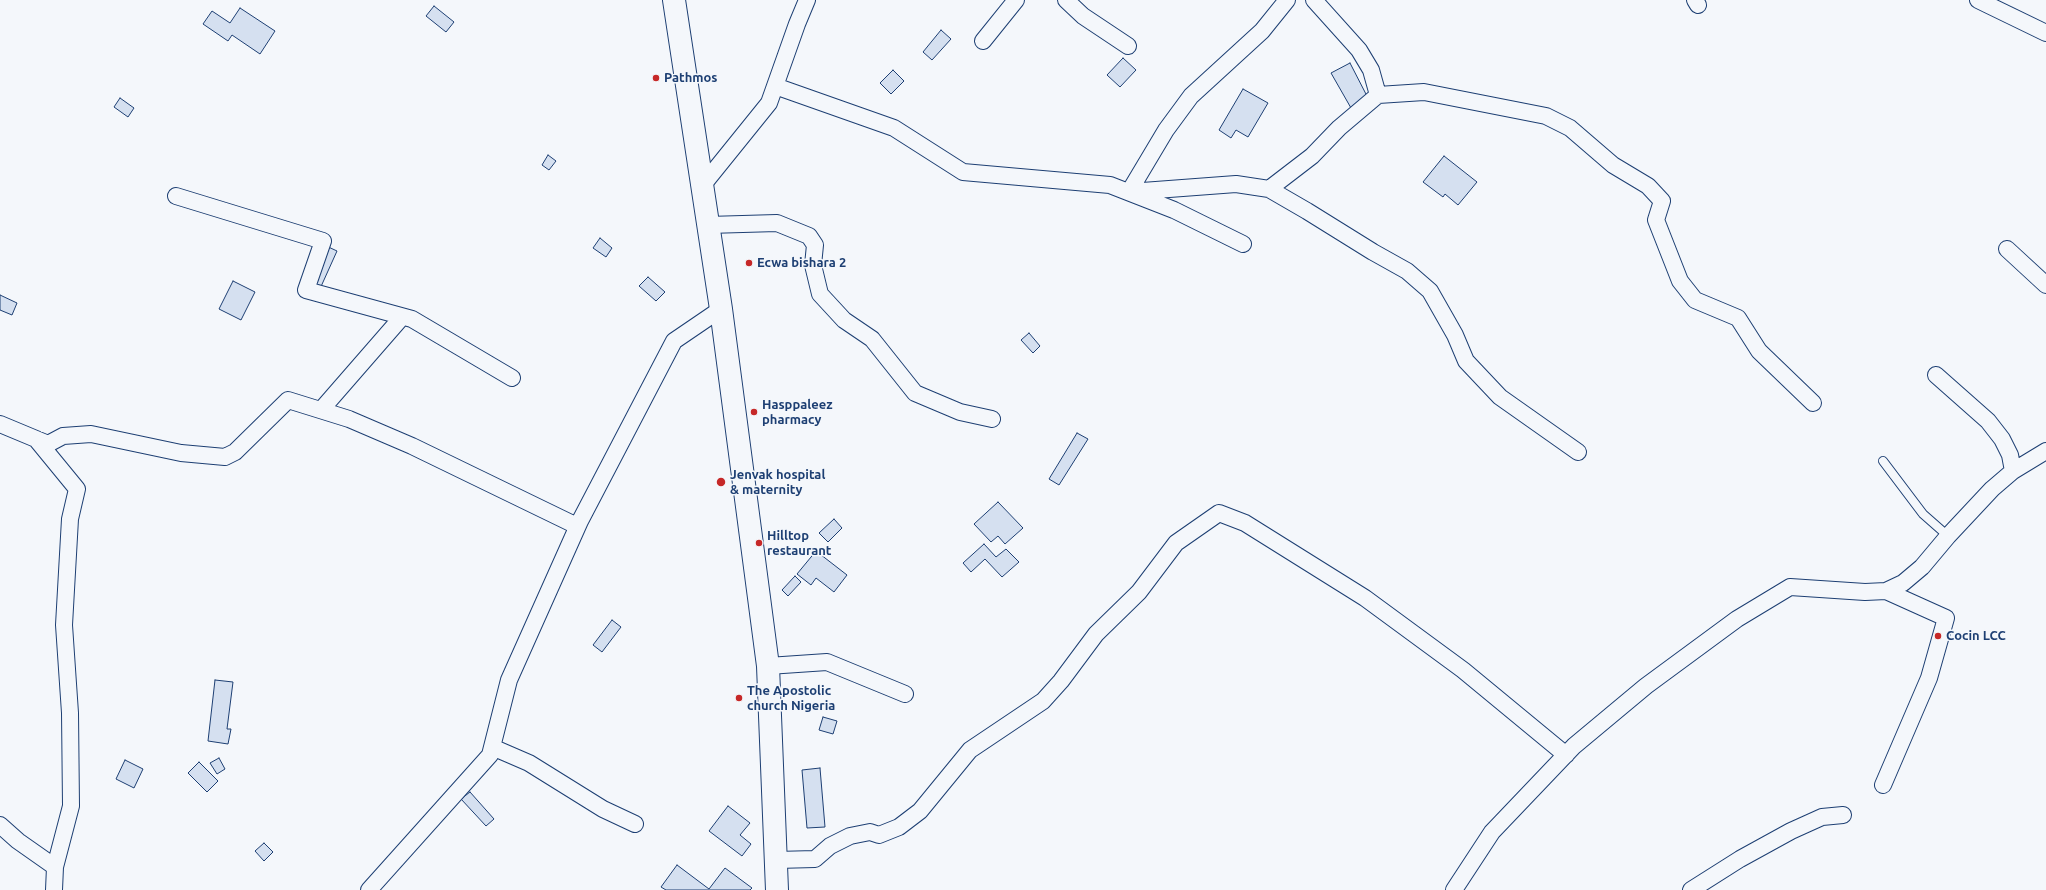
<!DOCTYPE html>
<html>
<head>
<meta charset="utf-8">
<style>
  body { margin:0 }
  canvas { display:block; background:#f4f7fb }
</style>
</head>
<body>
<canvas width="2046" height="890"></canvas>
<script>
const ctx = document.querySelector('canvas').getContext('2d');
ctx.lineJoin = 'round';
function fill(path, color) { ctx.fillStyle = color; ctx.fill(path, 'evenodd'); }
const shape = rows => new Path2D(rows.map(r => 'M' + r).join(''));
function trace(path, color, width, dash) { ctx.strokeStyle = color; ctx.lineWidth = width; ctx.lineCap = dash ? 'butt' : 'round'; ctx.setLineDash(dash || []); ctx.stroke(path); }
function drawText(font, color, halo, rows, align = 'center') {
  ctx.font = font + ' Ubuntu,sans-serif'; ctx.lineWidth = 3; ctx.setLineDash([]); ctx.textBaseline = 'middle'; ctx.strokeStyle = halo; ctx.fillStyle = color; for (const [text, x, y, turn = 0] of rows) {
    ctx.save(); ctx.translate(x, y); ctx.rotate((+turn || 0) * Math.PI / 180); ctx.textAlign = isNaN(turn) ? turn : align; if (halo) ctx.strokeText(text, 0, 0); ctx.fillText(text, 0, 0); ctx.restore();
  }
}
const building = shape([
  [434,6,454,22,446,32,426,16,434,6],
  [240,8,275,31,260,54,232,35,228,41,203,24,212,11,230,23,240,8],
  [941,30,951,39,932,60,923,52,941,30],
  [1123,58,1136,70,1120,87,1107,75,1123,58],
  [1350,63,1368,98,1351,108,1331,73,1350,63],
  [893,70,904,81,891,94,880,83,893,70],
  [1243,89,1268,103,1248,137,1236,130,1231,138,1219,130,1243,89],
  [120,98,134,108,128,117,114,107,120,98],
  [548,155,556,161,549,170,542,165,548,155],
  [1444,156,1477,182,1458,205,1445,194,1443,197,1423,182,1444,156],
  [600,238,612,248,606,257,593,248,600,238],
  [322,244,337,251,319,291,303,284,322,244],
  [648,277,665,292,656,301,639,286,648,277],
  [233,281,255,292,241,320,219,309,233,281],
  [0,295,17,303,12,315,0,310,0,295],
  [1029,333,1040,346,1033,353,1021,340,1029,333],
  [1077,433,1088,439,1059,485,1049,479,1077,433],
  [998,502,1023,528,1005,544,998,536,991,542,974,524,998,502],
  [834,519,842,528,828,542,819,533,834,519],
  [984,544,996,557,1006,549,1019,562,1002,577,985,559,971,572,963,563,984,544],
  [816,551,847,575,834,592,816,578,811,585,797,574,816,551],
  [795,576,801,582,788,596,782,590,795,576],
  [612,620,621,627,602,652,593,645,612,620],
  [215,680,233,682,227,729,231,729,228,744,208,741,215,680],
  [823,717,837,721,833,734,819,730,823,717],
  [219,758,225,769,217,774,210,763,219,758],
  [125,760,143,769,134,788,116,779,125,760],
  [199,762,218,781,207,792,188,773,199,762],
  [820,768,825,827,807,828,802,770,820,768],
  [470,792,494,819,486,826,461,799,470,792],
  [728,806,750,823,740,835,751,844,742,856,709,831,728,806],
  [264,843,273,852,264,861,255,851,264,843],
  [677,865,709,889,725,868,752,888,750,890,666,890,661,887,677,865]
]);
fill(building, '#d5e0f0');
trace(building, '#1d3f73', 1);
const lane = shape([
  [1883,461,1923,514,1948,536]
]);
const street = shape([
  [1066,0,1083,16,1128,46],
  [1314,0,1359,50,1371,70,1378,95],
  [1695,0,1698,5],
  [1978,0,2046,33],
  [983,41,1016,0],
  [775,86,894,128,963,172,1110,185,1174,210,1243,244],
  [702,186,769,103,797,24,807,0],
  [1269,189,1312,156,1339,128,1378,95,1424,92,1546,116,1570,128,1613,165,1648,186,1662,201,1656,220,1680,281,1695,300,1738,318,1759,351,1813,403],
  [1129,192,1236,184,1269,189,1307,211,1373,252,1407,271,1430,291,1455,335,1466,361,1500,397,1578,452],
  [1129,192,1166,130,1191,96,1262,31,1287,0],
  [176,196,323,241,306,290,412,319,512,378],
  [708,225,777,223,809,236,815,245,813,265,820,294,844,320,872,339,915,393,960,412,992,419],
  [2007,249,2046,285],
  [1936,375,1988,421,2002,439,2010,455,2013,471],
  [321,410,402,317],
  [0,424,48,444,63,436,91,434,181,453,225,457,235,452,288,400,349,419,412,446,577,526],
  [36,439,77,489,70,519,64,625,70,713,71,806,55,867,54,890],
  [768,666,827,662,905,694],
  [492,747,529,763,603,809,635,824],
  [1883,785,1929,678,1946,618,1886,591],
  [0,825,18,841,55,867],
  [776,860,815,859,830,846,850,836,870,832,879,835,899,827,920,811,970,750,1043,701,1061,681,1096,634,1139,592,1176,543,1219,513,1245,523,1365,598,1463,670,1566,755],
  [369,890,490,755,509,680,580,521,674,341,721,309],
  [1454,890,1492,832,1574,746,1646,686,1737,619,1790,587,1865,592,1886,591,1903,583,1922,567,1948,536,1992,489,2013,471,2046,451],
  [1691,890,1740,859,1791,831,1822,817,1843,815]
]);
const primary = shape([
  [674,0,721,309,768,666,777,890]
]);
trace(lane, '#1d3f73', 10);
trace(street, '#1d3f73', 18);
trace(primary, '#1d3f73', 24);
trace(lane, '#f4f7fb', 8);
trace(street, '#f4f7fb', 16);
trace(primary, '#f4f7fb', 22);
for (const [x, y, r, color] of [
  [656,78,4,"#c62828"],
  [749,263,4,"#c62828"],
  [754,412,4,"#c62828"],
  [721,482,5,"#c62828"],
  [759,543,4,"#c62828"],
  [1938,636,4,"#c62828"],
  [739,698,4,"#c62828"]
]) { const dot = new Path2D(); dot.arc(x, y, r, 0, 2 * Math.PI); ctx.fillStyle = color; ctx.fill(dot); trace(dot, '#f4f7fb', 1.5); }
drawText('bold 13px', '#1d3f73', '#f4f7fb', [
  ["Pathmos",664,78],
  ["Ecwa bishara 2",757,263],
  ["Hasppaleez",762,405],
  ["pharmacy",762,420],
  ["Jenvak hospital",730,475],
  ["& maternity",730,490],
  ["Hilltop",767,536],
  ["restaurant",767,551],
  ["Cocin LCC",1946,636],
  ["The Apostolic",747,691],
  ["church Nigeria",747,706]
], 'left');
</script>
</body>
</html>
